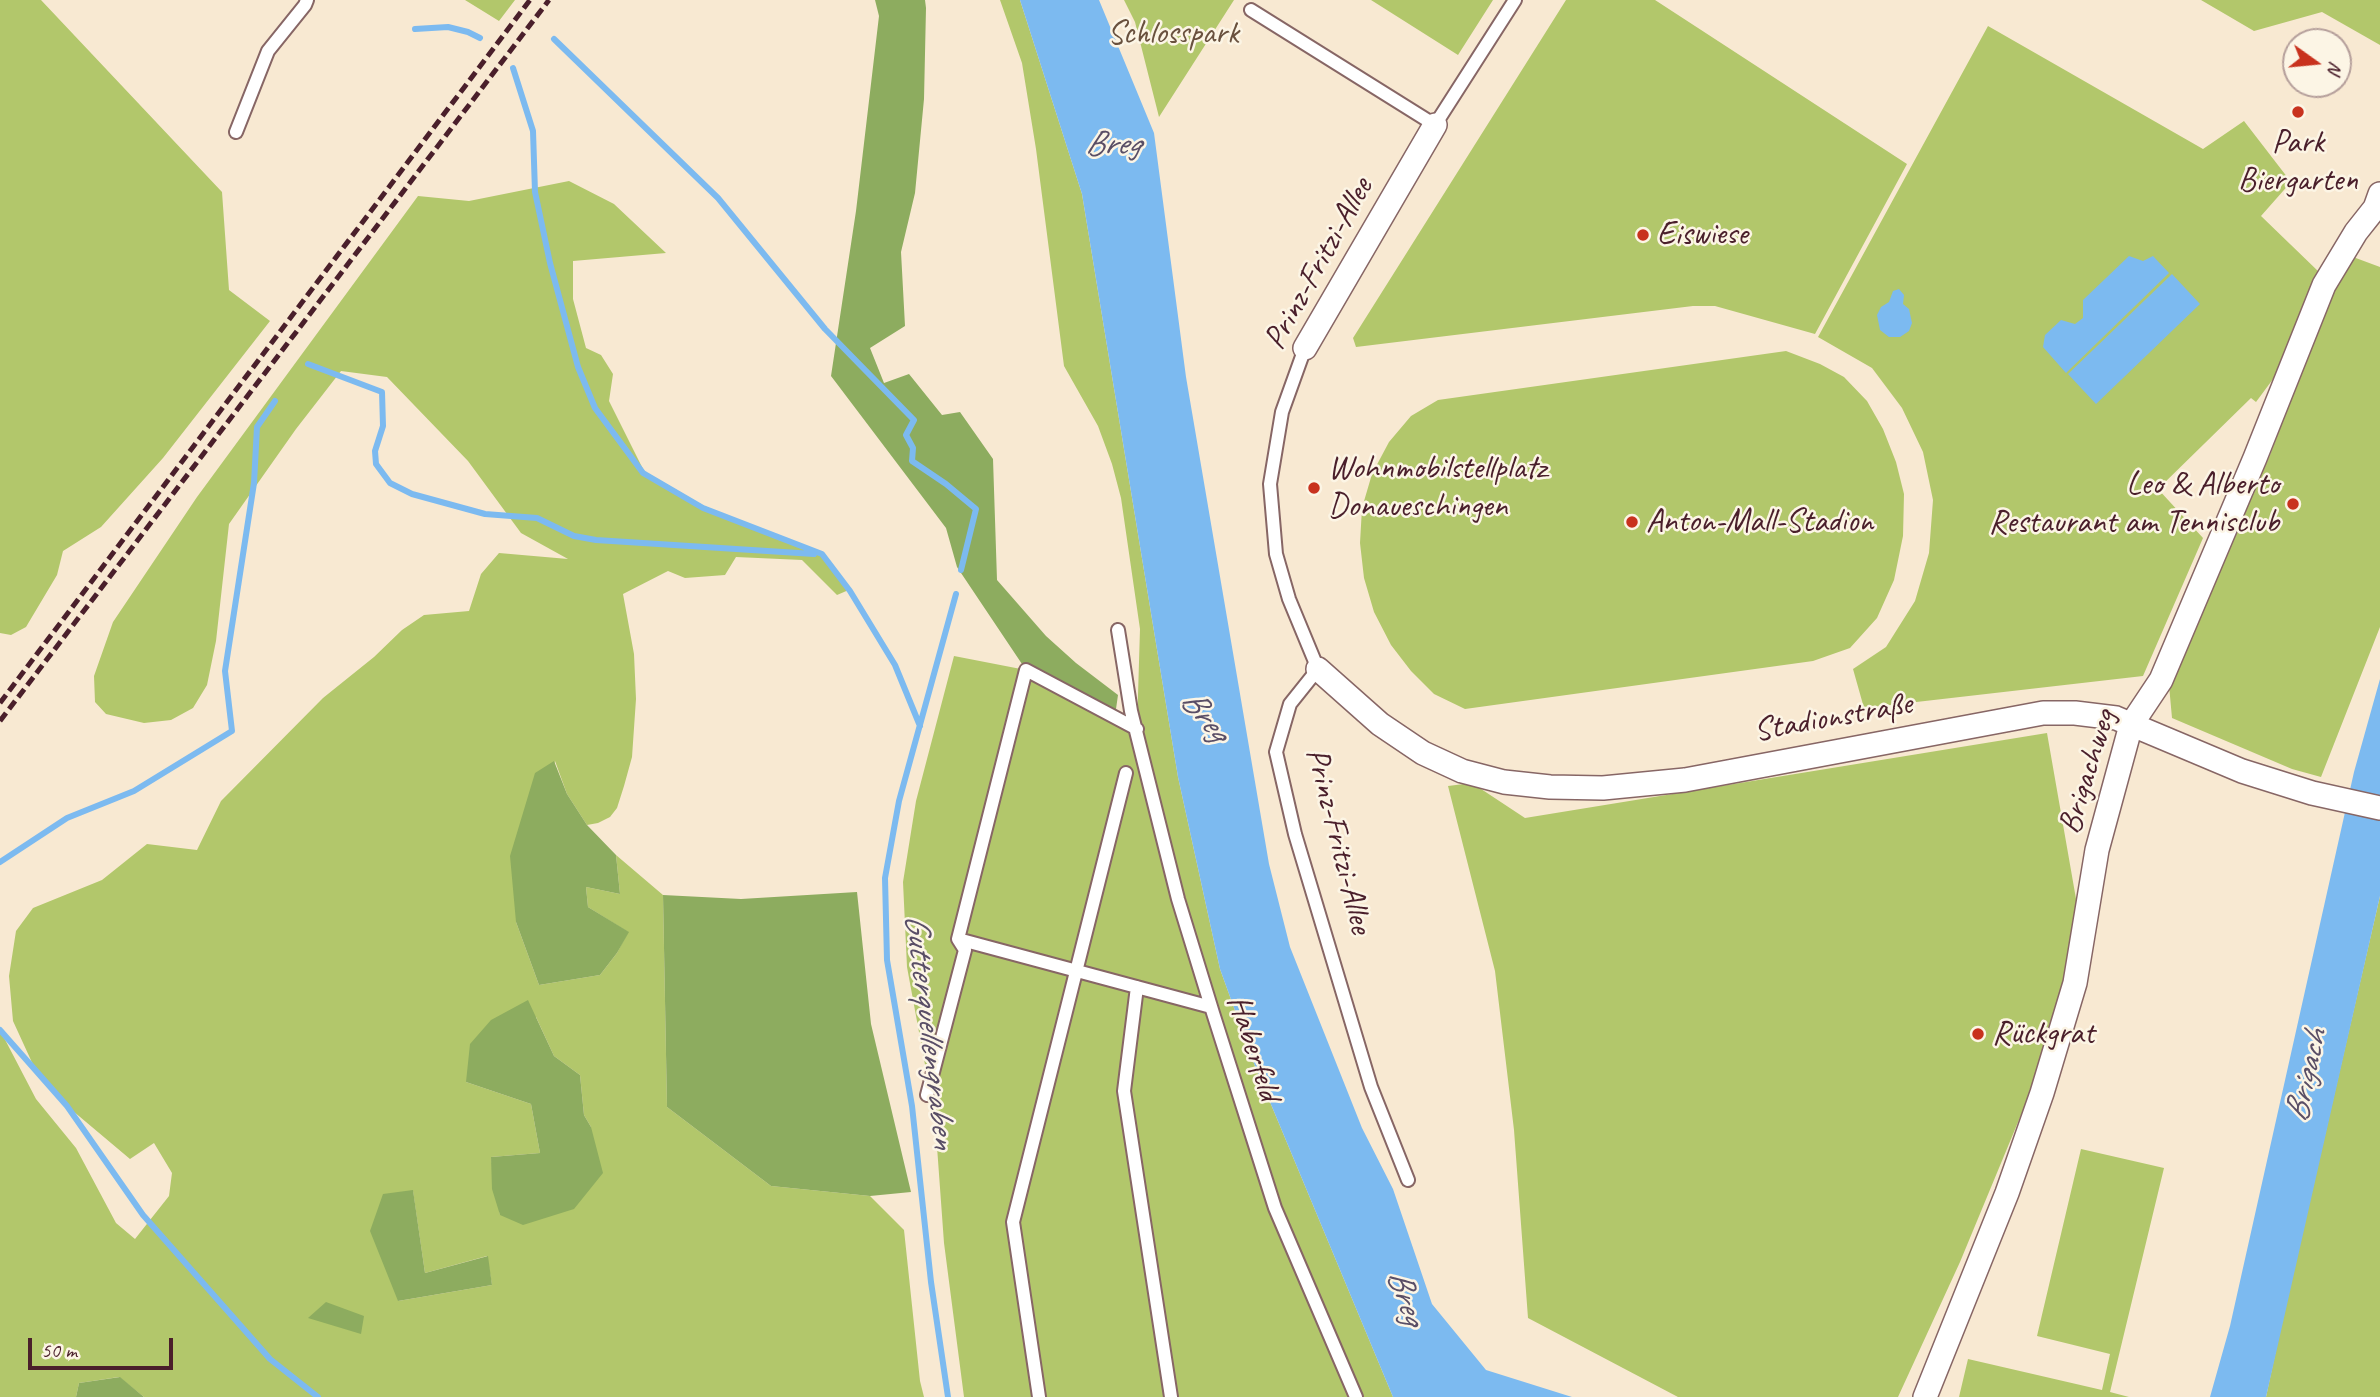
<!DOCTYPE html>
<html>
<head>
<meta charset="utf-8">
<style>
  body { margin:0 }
  #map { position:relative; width:2380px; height:1397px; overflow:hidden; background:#f8e9d2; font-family:Caveat,sans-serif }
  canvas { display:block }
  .north { position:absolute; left:2282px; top:28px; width:70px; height:70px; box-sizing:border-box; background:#fcf5e5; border:2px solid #b59f9b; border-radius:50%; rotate:105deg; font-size:19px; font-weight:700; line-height:28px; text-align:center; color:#4a1f2b }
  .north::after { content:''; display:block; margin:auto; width:24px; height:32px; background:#c8321e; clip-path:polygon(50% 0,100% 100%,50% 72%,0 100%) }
  .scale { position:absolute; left:28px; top:1338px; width:145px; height:32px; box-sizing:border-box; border:4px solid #4a1f2b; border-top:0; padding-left:9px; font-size:21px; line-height:24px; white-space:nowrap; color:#4a1f2b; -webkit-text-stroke:5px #fcf5e5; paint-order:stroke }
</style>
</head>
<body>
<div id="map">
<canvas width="2380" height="1397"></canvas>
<div class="north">N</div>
<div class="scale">50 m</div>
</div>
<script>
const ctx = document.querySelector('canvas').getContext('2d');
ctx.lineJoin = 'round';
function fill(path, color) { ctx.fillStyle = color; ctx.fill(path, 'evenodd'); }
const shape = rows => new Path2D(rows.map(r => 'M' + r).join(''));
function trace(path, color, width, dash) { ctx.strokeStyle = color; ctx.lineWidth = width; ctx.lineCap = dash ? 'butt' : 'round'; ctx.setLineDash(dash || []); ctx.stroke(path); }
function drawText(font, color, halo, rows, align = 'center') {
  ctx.font = font + ' Caveat,sans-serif'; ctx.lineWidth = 5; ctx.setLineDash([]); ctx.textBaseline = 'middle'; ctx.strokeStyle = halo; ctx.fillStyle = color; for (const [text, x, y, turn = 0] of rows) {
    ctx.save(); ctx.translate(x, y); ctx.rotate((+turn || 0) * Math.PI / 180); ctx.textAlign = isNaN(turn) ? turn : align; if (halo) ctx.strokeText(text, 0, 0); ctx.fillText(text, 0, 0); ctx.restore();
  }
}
fill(shape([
  [0,0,41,0,222,192,229,290,270,321,163,458,101,527,63,551,57,575,26,627,11,635,0,633],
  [465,0,515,0,499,21],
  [1000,0,1020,0,1082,194,1178,777,1220,969,1255,1066,1393,1397,964,1397,944,1243,935,1119,907,967,903,882,916,801,954,656,1026,670,1137,728,1140,629,1121,498,1112,464,1098,426,1064,366,1036,149,1022,63],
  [1124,0,1234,0,1159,117,1135,22],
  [1371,0,1493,0,1458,55],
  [1566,0,1655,0,1907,164,1815,334,1715,306,1693,306,1356,347,1353,338],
  [2201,0,2380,0,2380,45,2322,12,2254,31],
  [1988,26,2203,149,2244,121,2291,182,2261,216,2319,272,2276,375,2256,402,2251,398,2158,489,2203,538,2143,676,1864,708,1853,669,1886,647,1915,601,1929,553,1933,500,1923,452,1902,408,1872,368,1818,337],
  [569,181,614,204,666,253,573,261,573,299,586,348,601,355,613,374,609,401,644,471,704,506,823,553,851,589,837,595,802,560,736,557,725,575,685,578,668,571,623,594,634,654,636,699,632,757,624,786,617,808,610,817,598,823,587,825,567,794,555,761,516,922,539,985,600,975,617,953,628,932,588,907,586,887,620,894,616,855,663,895,667,1107,771,1186,870,1196,904,1230,920,1381,924,1397,144,1397,119,1377,79,1383,76,1397,0,1397,0,1030,36,1099,76,1148,116,1223,135,1239,169,1196,172,1173,154,1143,130,1159,67,1106,35,1069,13,1021,9,976,16,931,33,908,102,880,147,844,197,850,221,801,323,698,374,657,402,630,424,615,469,611,481,574,499,553,568,559,521,533,468,461,387,377,341,371,296,429,229,524,216,641,207,685,193,708,171,720,144,723,106,714,95,702,94,676,113,622,197,497,418,196,469,201],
  [536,1017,554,1056,580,1075,584,1115,591,1127,500,1215,491,1157,540,1153,531,1104,466,1082],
  [413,1191,425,1273,487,1256,492,1285,398,1301],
  [2345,254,2380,267,2380,627,2321,777,2292,769,2172,718,2169,685,2270,455],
  [1786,351,1820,364,1844,377,1867,401,1883,429,1896,462,1904,494,1903,536,1894,580,1877,618,1850,648,1813,661,1465,709,1434,694,1411,671,1391,645,1374,612,1364,578,1360,543,1362,508,1372,474,1389,442,1411,416,1438,400],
  [2047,733,2079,916,2061,1000,2028,1098,1960,1262,1898,1397,1678,1397,1528,1318,1514,1130,1495,971,1448,786,1472,783,1525,818],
  [2380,896,2380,1397,2266,1397,2284,1312],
  [2081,1149,2164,1168,2110,1392,2129,1397,1959,1397,1968,1359,2102,1390,2110,1354,2037,1336]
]), '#b2c76b');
fill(shape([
  [875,0,925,0,926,8,924,99,915,193,901,252,905,326,870,348,884,383,909,374,942,415,960,412,993,459,997,580,1046,636,1076,663,1118,695,1115,716,1026,670,957,567,946,528,831,376,856,211,879,16],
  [554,761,567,794,587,825,616,855,620,894,586,887,588,907,629,932,617,953,600,975,539,985,516,922,510,856,535,773],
  [857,892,871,1024,911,1192,870,1196,771,1186,667,1107,663,895,741,899],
  [528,1000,554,1056,580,1075,584,1115,591,1127,603,1173,574,1209,523,1225,500,1215,492,1189,491,1157,540,1153,531,1104,466,1082,470,1044,491,1020],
  [413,1190,425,1273,488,1256,492,1285,398,1301,370,1231,383,1194],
  [326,1302,364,1316,361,1334,308,1318],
  [120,1377,144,1397,76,1397,79,1383]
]), '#8dac5f');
fill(shape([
  [1020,0,1099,0,1154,133,1186,377,1269,864,1290,947,1362,1128,1393,1189,1432,1304,1486,1370,1572,1397,1393,1397,1255,1066,1220,969,1178,777,1082,194],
  [2129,256,2143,261,2153,256,2169,273,2066,373,2043,347,2045,335,2061,320,2075,324,2083,318,2083,300],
  [2172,274,2200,304,2096,404,2068,374],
  [1899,289,1904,295,1903,304,1909,309,1912,323,1909,331,1900,337,1889,337,1880,330,1877,315,1881,307,1889,302,1893,291],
  [2380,679,2380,896,2266,1397,2210,1397,2230,1326,2354,772]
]), '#7cbaf0');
trace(shape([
  [415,29,448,27,468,32,480,38],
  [554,39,718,198,825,329,914,420,906,435,913,448,912,461,946,484,976,509,961,570],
  [513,68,533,131,535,192,550,263,578,367,595,408,643,473,703,508,822,554,850,591,895,665,920,726],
  [308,364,382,392,383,426,375,451,376,464,390,483,412,494,485,514,537,518,574,536,596,540,814,554],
  [0,862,67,818,134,791,232,731,225,671,254,483,257,427,275,401],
  [0,1030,67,1106,143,1215,270,1359,318,1397],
  [948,1397,931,1282,912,1106,887,960,885,878,899,801,956,594]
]), '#7cbaf0', 6);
const service = shape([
  [1251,10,1435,125,1515,0],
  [236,132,268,51,305,5,307,0],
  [1305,348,1282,412,1270,484,1276,554,1289,599,1318,669,1290,704,1276,752,1295,834,1371,1087,1408,1180],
  [1118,630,1131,711,1178,899,1213,1013,1275,1208,1356,1397],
  [958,939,1211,1007],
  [1137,987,1124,1091,1171,1397],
  [927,1095,965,950,958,939,1026,670,1137,729],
  [1039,1397,1013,1222,1126,773]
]);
const minor = shape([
  [1305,348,1435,125],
  [1318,669,1380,724,1423,753,1462,771,1504,782,1550,787,1603,788,1685,780,2043,713,2075,713,2116,718,2242,771,2312,793,2380,808],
  [1925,1397,2007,1193,2042,1093,2075,983,2097,850,2131,725,2161,680,2255,458,2324,285,2356,232,2375,208,2380,194]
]);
trace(service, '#876665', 16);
trace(minor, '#876665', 26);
trace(service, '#fff', 12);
trace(minor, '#fff', 23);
trace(shape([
  [0,703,530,0],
  [0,721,549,0]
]), '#4a1f2b', 5, [10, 5]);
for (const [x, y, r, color] of [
  [2298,112,7,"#c8321e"],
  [1643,235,7,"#c8321e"],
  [1314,488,7,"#c8321e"],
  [2293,504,7,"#c8321e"],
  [1632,522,7,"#c8321e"],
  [1978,1034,7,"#c8321e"]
]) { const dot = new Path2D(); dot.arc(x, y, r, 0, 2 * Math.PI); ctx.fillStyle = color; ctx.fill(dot); trace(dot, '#fcf5e5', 2.5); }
drawText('33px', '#69513e', '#fcf5e5', [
  ["Schlosspark",1173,34]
]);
drawText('33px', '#4a1f2b', '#fcf5e5', [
  ["Park",2298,143,"center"],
  ["Biergarten",2298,181,"center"],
  ["Eiswiese",1657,235],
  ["Wohnmobilstellplatz",1328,469],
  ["Donaueschingen",1328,507],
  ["Leo & Alberto",2279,485,"right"],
  ["Restaurant am Tennisclub",2279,523,"right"],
  ["Anton-Mall-Stadion",1646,522],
  ["Rückgrat",1992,1034]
], 'left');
drawText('33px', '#4a1f2b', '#fcf5e5', [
  ["Prinz-Fritzi-Allee",1319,264,-61],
  ["Stadionstraße",1833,718,-10],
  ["Brigachweg",2088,772,-73],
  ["Prinz-Fritzi-Allee",1338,841,76],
  ["Haberfeld",1253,1048,72]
]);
drawText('italic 35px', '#594e66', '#fcf5e5', [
  ["Breg",1112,145],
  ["Breg",1204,716,51],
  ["Gutterquellengraben",929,1031,83],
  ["Brigach",2307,1076,-77],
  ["Breg",1405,1297,72]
]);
</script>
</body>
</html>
